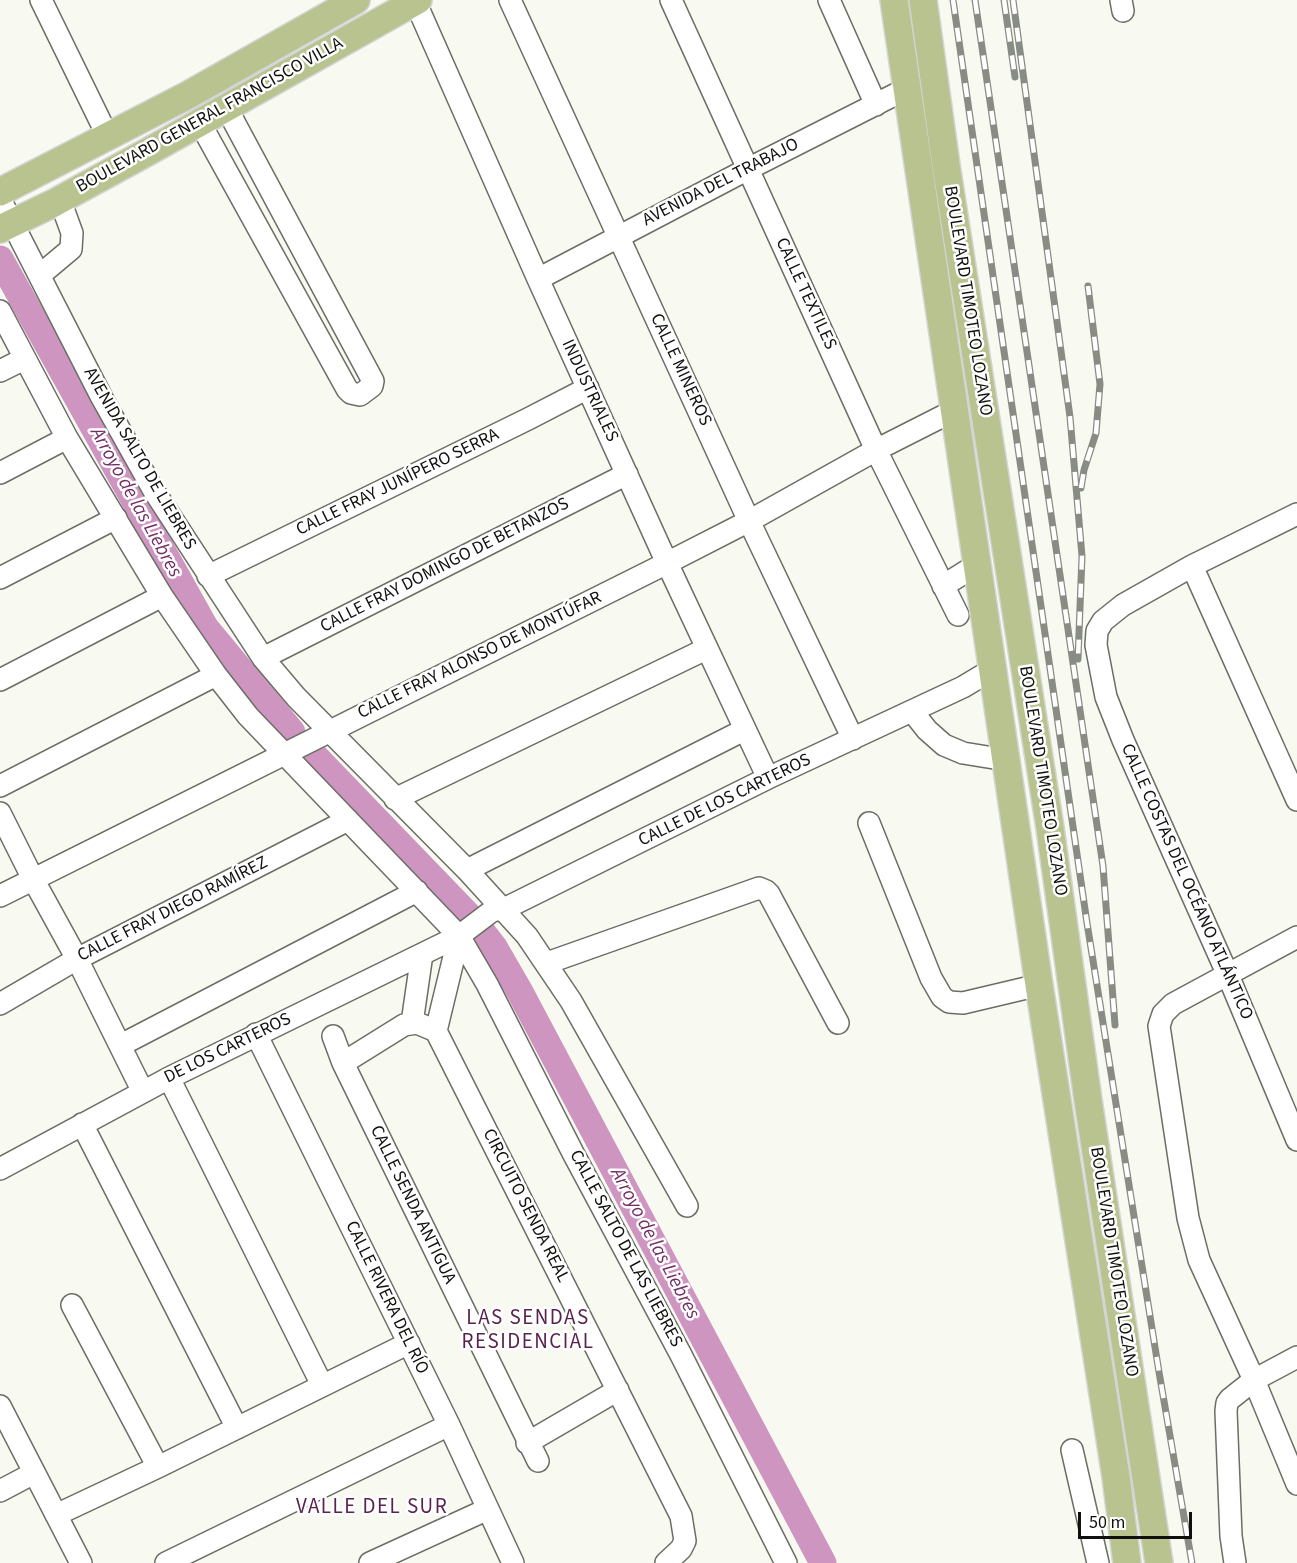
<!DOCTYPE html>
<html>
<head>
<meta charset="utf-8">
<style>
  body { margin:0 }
  #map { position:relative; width:1297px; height:1563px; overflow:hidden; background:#f8faf1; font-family:"Source Sans 3",sans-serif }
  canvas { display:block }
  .scale { position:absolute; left:1078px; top:1512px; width:114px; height:27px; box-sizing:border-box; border:3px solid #10110e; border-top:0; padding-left:8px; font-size:18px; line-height:21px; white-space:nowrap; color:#10110e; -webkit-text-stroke:4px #fff; paint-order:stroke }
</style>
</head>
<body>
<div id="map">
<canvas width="1297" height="1563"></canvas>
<div class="scale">50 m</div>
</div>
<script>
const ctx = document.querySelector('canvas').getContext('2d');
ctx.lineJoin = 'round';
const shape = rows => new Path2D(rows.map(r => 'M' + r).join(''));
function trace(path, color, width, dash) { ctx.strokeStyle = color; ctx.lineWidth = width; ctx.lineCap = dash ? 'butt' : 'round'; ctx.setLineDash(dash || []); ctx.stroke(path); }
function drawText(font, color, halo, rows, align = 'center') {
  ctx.font = font + ' "Source Sans 3",sans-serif'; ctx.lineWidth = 5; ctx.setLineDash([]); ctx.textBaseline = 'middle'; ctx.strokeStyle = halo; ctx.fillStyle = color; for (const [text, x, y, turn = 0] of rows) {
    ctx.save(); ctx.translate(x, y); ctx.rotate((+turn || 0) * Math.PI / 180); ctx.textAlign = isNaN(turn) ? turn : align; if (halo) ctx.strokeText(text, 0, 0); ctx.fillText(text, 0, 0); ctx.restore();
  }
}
trace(shape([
  [0,259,205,627,292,732],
  [310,751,472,919],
  [480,929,494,947,520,992,823,1563]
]), '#cf95c1', 27);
const minor = shape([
  [41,0,108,137],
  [510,0,749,521,853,739],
  [671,0,876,450,958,615],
  [829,0,876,105],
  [1121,0,1123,11],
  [415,1,538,279,667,563,768,778],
  [200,123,347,389,351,393,360,395,372,386,373,381,226,107],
  [0,199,102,398,154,491,263,658,296,697,467,870,527,936,571,1001,687,1206],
  [40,275,71,249,72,233,60,200],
  [538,279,748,169,906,89],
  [0,311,67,438,162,596,216,675,248,716,459,936,487,984,573,1153,681,1355,786,1563],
  [0,371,24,359],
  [0,473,67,438],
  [1297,514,1192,566,1123,605,1103,621,1097,631,1096,645,1106,697,1123,740,1227,973,1297,1140],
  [1192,566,1297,800],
  [208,576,528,419,588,388],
  [0,578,116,518],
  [943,586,978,564],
  [263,658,627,474],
  [0,680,162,596],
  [912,711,927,730,944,745,963,753,1006,760],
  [0,786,216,675],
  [395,799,706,649],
  [0,813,33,879,77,959,143,1092],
  [869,823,931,978,942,997,949,1002,963,1003,1039,985],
  [467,870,744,730],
  [0,896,667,563,749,521,876,450,953,411],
  [459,936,436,1031,681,1516,685,1541,681,1549,666,1563],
  [1297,937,1173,1004,1163,1014,1159,1026,1188,1218,1199,1260,1254,1380,1297,1484],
  [547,963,759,888,766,891,769,894,838,1023],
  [0,1004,77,959,348,820],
  [412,1023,422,954],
  [256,1034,449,1425,513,1563],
  [333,1036,343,1063,538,1461],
  [121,1045,417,891],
  [343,1063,404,1025,417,1023,436,1031],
  [169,1078,322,1385],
  [82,1124,237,1428],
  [0,1169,169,1078,459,936,492,911,504,909,768,778,963,687,993,669],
  [72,1305,158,1467],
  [0,1406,81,1563],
  [527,1443,618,1390],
  [1072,1450,1098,1563],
  [0,1491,34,1473],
  [56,1515,158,1467,409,1343],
  [166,1563,449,1425],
  [370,1563,488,1509],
  [1235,1563,1231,1536,1226,1411,1227,1403,1230,1399,1254,1380,1297,1357]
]);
const major = shape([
  [894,0,1039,985,1116,1477,1127,1563],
  [923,0,946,165,1050,828,1088,1100,1159,1563],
  [0,192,188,95,356,0],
  [0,229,54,203,151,150,418,0]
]);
trace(minor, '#6b6e65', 24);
trace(major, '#d4d4d4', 30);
trace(minor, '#fff', 21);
trace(major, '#b8c38f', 27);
const rail = shape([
  [953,0,1087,923,1159,1372,1192,1563],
  [975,0,1103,866,1115,1025],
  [1004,0,1015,77],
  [1013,0,1070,417,1082,556,1078,659],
  [1081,488,1084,470,1096,433,1100,384,1088,286]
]);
trace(rail, '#898b85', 7);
trace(rail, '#fff', 4.5, [14]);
drawText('18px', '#10110e', '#fff', [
  ["BOULEVARD GENERAL FRANCISCO VILLA",210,116,-29],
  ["AVENIDA DEL TRABAJO",721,183,-27],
  ["CALLE TEXTILES",805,294,65],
  ["BOULEVARD TIMOTEO LOZANO",967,301,81],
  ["CALLE MINEROS",680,370,65],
  ["INDUSTRIALES",589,391,65],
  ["AVENIDA SALTO DE LIEBRES",139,459,60],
  ["CALLE FRAY JUNÍPERO SERRA",398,483,-26],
  ["CALLE FRAY DOMINGO DE BETANZOS",445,566,-27],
  ["CALLE FRAY ALONSO DE MONTÚFAR",480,656,-26],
  ["BOULEVARD TIMOTEO LOZANO",1042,781,81],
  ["CALLE DE LOS CARTEROS",725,801,-26],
  ["CALLE COSTAS DEL OCÉANO ATLÁNTICO",1186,882,66],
  ["CALLE FRAY DIEGO RAMÍREZ",173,910,-27],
  ["DE LOS CARTEROS",228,1049,-26],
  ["CALLE SENDA ANTIGUA",412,1205,64],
  ["CIRCUITO SENDA REAL",525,1206,63],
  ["CALLE SALTO DE LAS LIEBRES",625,1249,62],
  ["BOULEVARD TIMOTEO LOZANO",1113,1262,81],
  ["CALLE RIVERA DEL RÍO",386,1298,64]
]);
drawText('italic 20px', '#732e66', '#fff', [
  ["Arroyo de las Liebres",135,503,61],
  ["Arroyo de las Liebres",654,1244,62]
]);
ctx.letterSpacing = '1.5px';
drawText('21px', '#59234f', '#fff', [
  ["LAS SENDAS",528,1319],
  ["RESIDENCIAL",528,1343],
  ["VALLE DEL SUR",372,1508]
]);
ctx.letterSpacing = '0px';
</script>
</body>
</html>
